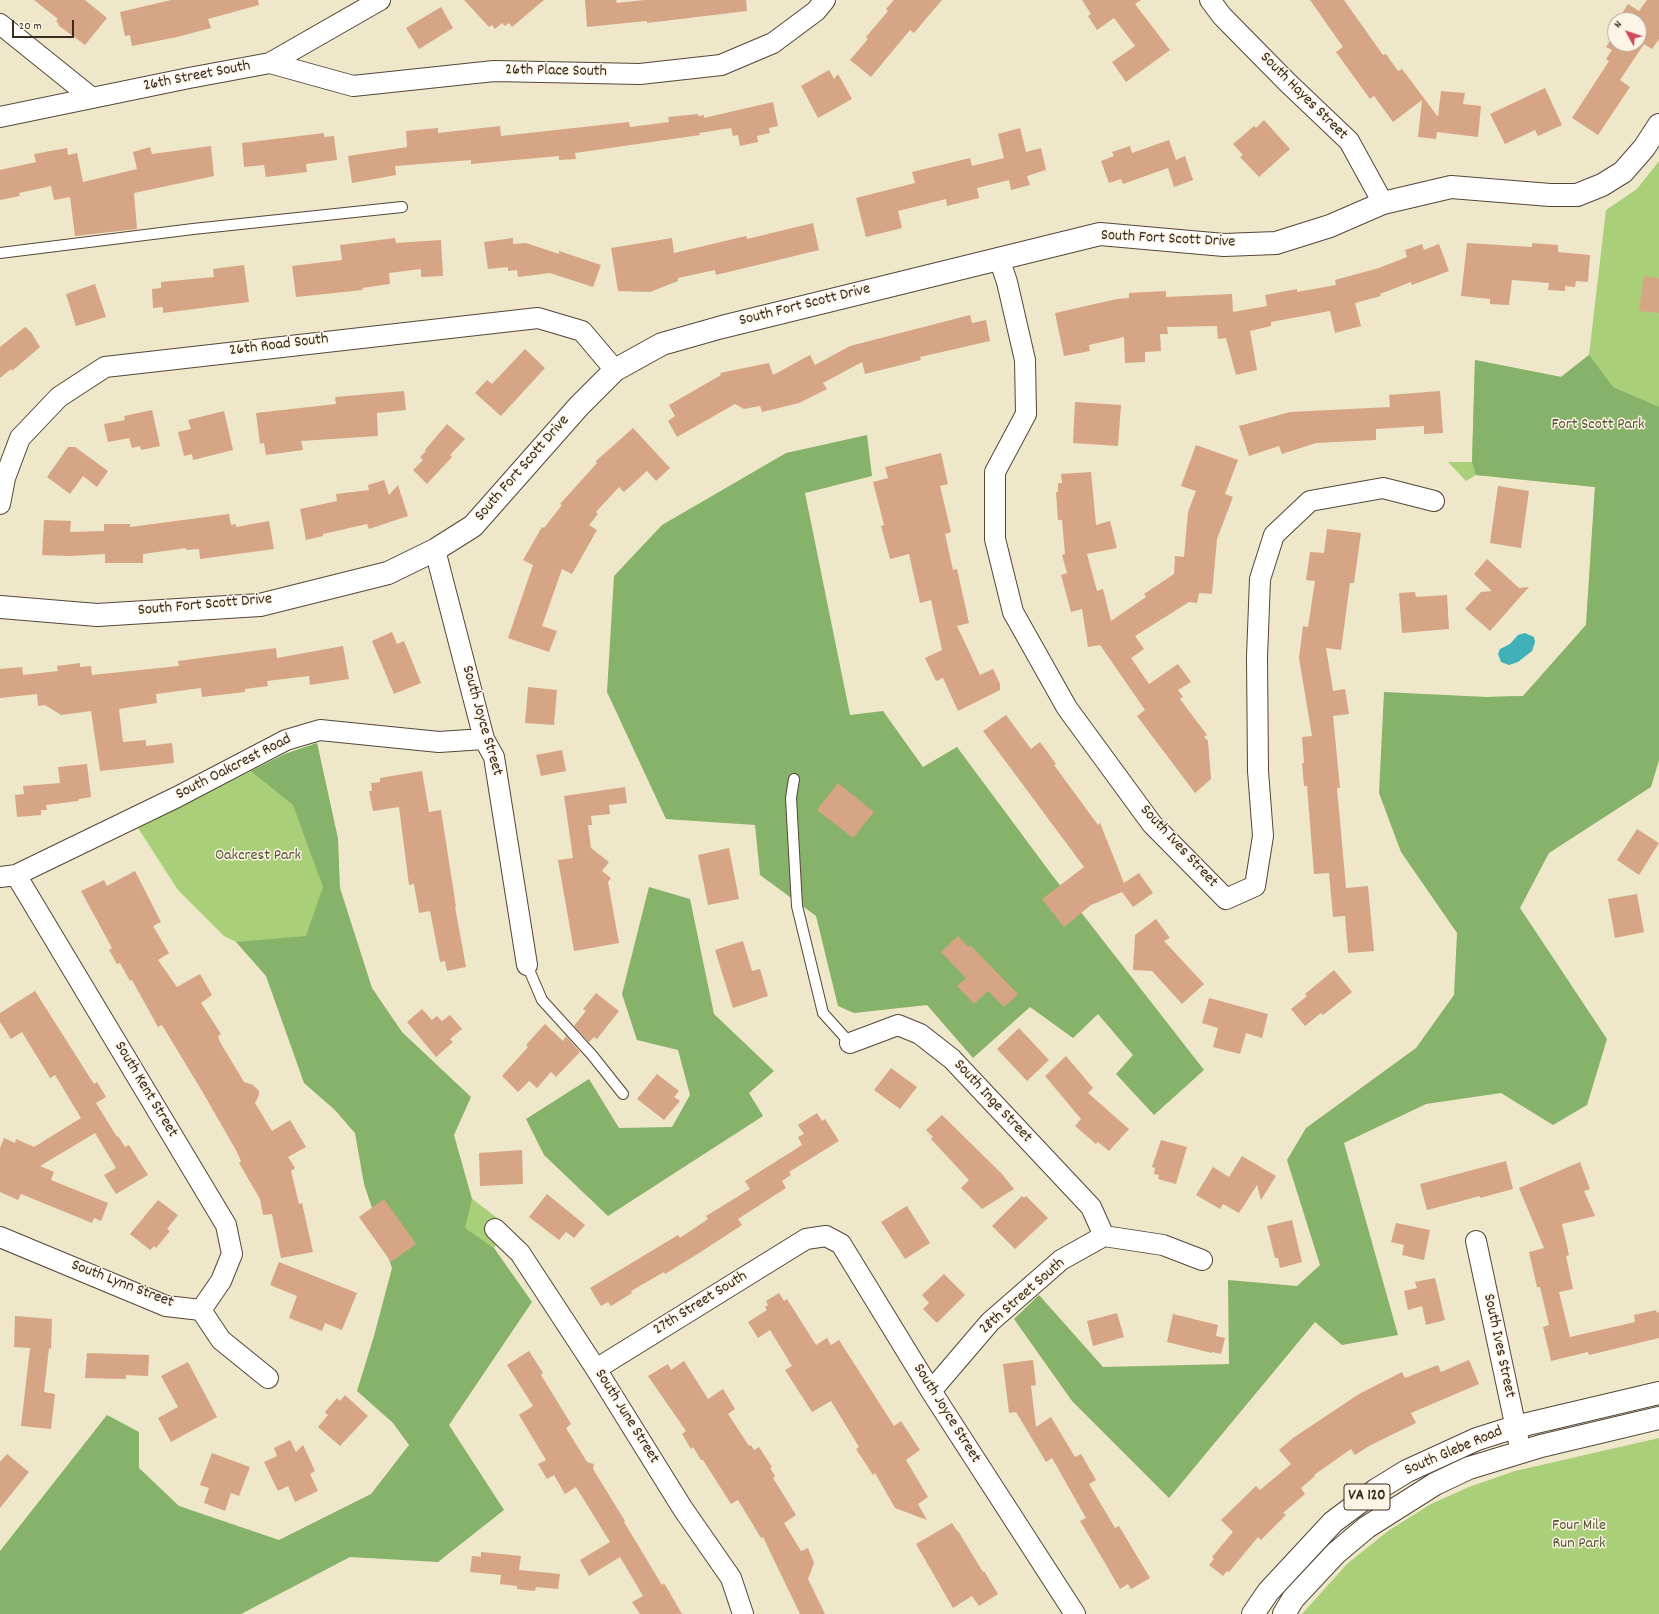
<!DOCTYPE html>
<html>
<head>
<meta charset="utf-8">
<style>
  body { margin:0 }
  #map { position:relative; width:1659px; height:1614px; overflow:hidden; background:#eee7c9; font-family:Dekko,sans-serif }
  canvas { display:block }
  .north { position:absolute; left:1607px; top:12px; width:40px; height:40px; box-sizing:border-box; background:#fcf5e5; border:1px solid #afa495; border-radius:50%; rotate:310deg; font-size:11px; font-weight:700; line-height:16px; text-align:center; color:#3b2a1e }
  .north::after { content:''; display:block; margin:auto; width:14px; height:18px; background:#d1495b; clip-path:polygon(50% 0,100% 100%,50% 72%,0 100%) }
  .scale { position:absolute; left:12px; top:20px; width:62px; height:18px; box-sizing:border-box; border:2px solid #3b2a1e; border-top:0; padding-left:5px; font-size:12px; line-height:14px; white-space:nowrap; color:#3b2a1e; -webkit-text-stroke:3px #fcf5e5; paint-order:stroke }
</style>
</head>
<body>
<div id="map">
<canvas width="1659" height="1614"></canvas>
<div class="north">N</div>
<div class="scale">20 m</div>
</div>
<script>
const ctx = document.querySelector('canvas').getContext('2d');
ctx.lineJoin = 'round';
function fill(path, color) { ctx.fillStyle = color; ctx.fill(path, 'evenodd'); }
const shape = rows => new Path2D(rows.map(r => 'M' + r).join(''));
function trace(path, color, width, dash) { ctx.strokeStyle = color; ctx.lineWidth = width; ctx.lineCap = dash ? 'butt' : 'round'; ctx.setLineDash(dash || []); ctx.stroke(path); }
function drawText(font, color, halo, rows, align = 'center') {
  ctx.font = font + ' Dekko,sans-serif'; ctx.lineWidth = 3; ctx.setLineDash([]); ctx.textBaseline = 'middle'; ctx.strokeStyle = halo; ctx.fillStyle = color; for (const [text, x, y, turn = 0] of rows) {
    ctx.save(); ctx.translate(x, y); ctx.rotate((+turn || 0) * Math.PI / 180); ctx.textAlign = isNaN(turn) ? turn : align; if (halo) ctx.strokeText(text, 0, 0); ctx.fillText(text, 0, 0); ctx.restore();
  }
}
fill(shape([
  [1659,161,1659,700,1487,697,1523,696,1586,625,1595,487,1476,475,1466,481,1448,462,1472,462,1475,360,1561,377,1589,355,1606,210,1637,189],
  [317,743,338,839,326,914,444,1177,505,1224,494,1248,402,1187,335,1110,291,969,224,936,178,890,138,828,285,754],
  [1659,1438,1659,1614,1302,1614,1347,1564,1388,1531,1431,1504,1469,1487,1515,1471]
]), '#a9cf79');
fill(shape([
  [1589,355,1613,387,1659,407,1659,760,1651,787,1549,853,1520,908,1607,1039,1587,1105,1553,1125,1501,1093,1426,1104,1344,1143,1398,1335,1342,1345,1315,1322,1169,1498,1072,1401,1014,1319,1039,1295,1103,1367,1229,1364,1228,1280,1297,1286,1320,1265,1287,1160,1306,1128,1416,1048,1454,995,1457,933,1401,852,1379,793,1384,692,1487,697,1523,696,1586,625,1595,487,1476,475,1472,462,1475,360,1561,377],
  [867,435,872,476,805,493,850,715,883,711,923,767,957,747,1052,875,1204,1070,1154,1115,1116,1074,1133,1055,1098,1014,1073,1038,1030,1007,973,1058,927,1005,854,1013,838,1006,816,916,760,875,755,825,666,819,607,692,614,576,662,525,786,453],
  [317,743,338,839,340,888,372,988,402,1032,471,1097,454,1135,472,1199,465,1228,494,1248,532,1302,449,1425,504,1510,438,1562,350,1557,241,1614,0,1614,0,1551,107,1415,139,1432,139,1468,179,1506,279,1540,371,1494,409,1445,393,1423,357,1391,374,1336,392,1268,364,1184,355,1133,335,1110,304,1083,266,976,236,942,306,936,323,887,293,805,251,771,285,754],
  [649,887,690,899,714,1014,774,1071,749,1093,763,1116,608,1216,544,1155,526,1119,589,1079,619,1128,672,1127,690,1095,678,1050,637,1040,622,994]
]), '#86b269');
fill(shape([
  [1525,633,1534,637,1535,642,1532,651,1518,662,1509,665,1501,662,1498,654,1500,649,1510,644,1518,635]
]), '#41b1b9');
fill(shape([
  [34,0,85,0,107,18,85,45,58,25,59,24,56,21,58,19],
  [171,0,258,0,259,5,208,19,211,28,177,37,132,46,130,35,125,36,120,12],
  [464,0,544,0,512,27,509,23,505,26,502,23,495,29,492,25,489,27],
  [585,0,616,0,617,3,644,0,746,0,747,11,647,23,647,21,636,22,587,27],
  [894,0,942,0,914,33,910,30,871,77,850,60,868,39,866,37,888,11,886,9],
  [1082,0,1141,0,1135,4,1170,50,1126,82,1112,62,1135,46,1114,18,1097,30,1088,16,1091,14],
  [1310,0,1344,0,1383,55,1386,54,1398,71,1402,69,1438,117,1441,91,1465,93,1463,104,1481,106,1478,137,1437,132,1436,139,1418,137,1422,100,1393,122,1374,96,1370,99,1336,52,1343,47],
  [1647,0,1659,0,1659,39,1652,49,1644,44,1620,80,1630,87,1598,135,1572,118,1609,61,1606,59,1612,50,1606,47,1612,38,1608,35,1615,24,1615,44,1639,44,1639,20,1618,20,1628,4,1639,11],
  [441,7,453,28,419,49,406,28],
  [829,70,834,79,838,74,852,99,818,118,801,86],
  [1545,88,1562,125,1538,136,1535,130,1505,144,1490,114],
  [773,102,778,126,769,128,770,133,757,136,758,142,740,146,738,135,733,136,731,128,699,133,700,135,575,153,576,159,559,160,559,156,471,164,471,160,395,166,396,175,352,183,348,156,407,147,406,131,438,128,438,133,500,126,501,136,629,122,630,127,669,122,668,117,698,114,698,116,704,115,704,118],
  [1264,120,1290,149,1259,177,1240,157,1243,155,1233,144,1254,126,1256,128],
  [1020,128,1026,152,1041,148,1046,170,1027,176,1030,185,1011,190,1009,180,977,188,979,198,947,206,946,199,898,211,902,228,866,237,856,198,915,183,912,172,970,158,972,166,1004,158,998,134],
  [324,133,324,137,334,136,337,160,306,164,307,172,266,177,264,165,244,167,242,143],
  [1169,140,1176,160,1185,156,1193,180,1174,187,1168,168,1123,184,1121,179,1109,183,1101,161,1114,156,1112,152,1130,146,1132,153],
  [211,146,214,176,134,193,137,229,75,236,70,197,54,200,51,186,19,193,20,196,0,200,0,170,36,162,34,154,67,148,68,155,77,153,83,182,137,169,133,152,150,147,152,154],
  [813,223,819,250,716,275,715,270,678,278,678,281,650,292,618,291,611,248,672,238,674,253,746,236,747,239],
  [395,238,396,243,441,240,443,276,421,277,421,269,389,273,390,284,362,288,363,290,296,297,292,266,342,260,340,245],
  [513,238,513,244,526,243,559,254,559,251,601,265,593,287,550,273,518,277,517,270,508,271,508,267,488,269,484,242],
  [1467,243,1532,247,1532,243,1558,245,1558,252,1590,255,1588,282,1576,281,1575,287,1565,286,1565,291,1548,290,1549,283,1512,280,1509,305,1490,304,1490,299,1461,296],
  [1422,244,1424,250,1439,244,1449,271,1412,285,1411,282,1380,294,1381,296,1355,303,1361,326,1335,333,1330,311,1271,322,1271,326,1250,331,1257,370,1236,375,1226,338,1218,339,1217,326,1167,327,1168,334,1160,334,1161,351,1145,352,1145,362,1125,363,1124,337,1089,345,1090,351,1064,356,1055,313,1117,299,1129,298,1129,293,1166,291,1166,297,1232,294,1233,312,1267,306,1265,295,1297,289,1297,292,1336,285,1335,280,1379,268,1407,257,1405,250],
  [244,265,249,302,163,313,163,307,153,308,152,289,161,288,161,282,214,277,213,269],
  [1644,276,1659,278,1659,313,1639,311],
  [95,284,106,317,76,326,66,294],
  [970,315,972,323,986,320,990,341,920,357,921,360,865,374,862,362,823,383,827,389,799,403,762,412,760,406,744,409,735,404,677,437,668,421,675,416,669,405,721,375,720,373,769,363,773,375,810,355,815,365,850,346],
  [25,327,31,332,40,347,12,371,11,369,0,378,0,347],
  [525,349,545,368,501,416,475,393,487,380,492,384],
  [404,391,406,410,377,413,378,436,301,441,303,450,266,455,264,443,260,444,256,413,336,404,335,397],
  [1440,391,1443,433,1424,434,1424,426,1376,429,1376,440,1316,443,1282,454,1279,446,1249,456,1239,426,1290,412,1390,407,1389,395],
  [1075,402,1121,405,1118,446,1073,443],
  [152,410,160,446,141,450,140,446,132,448,129,438,108,442,104,424,125,420,124,416],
  [224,411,233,450,193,460,192,454,184,456,178,432,191,429,188,420],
  [447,424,465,439,450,455,452,457,427,484,413,470,423,460,420,457,426,451,425,450],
  [633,428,670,468,656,481,647,471,624,492,619,487,596,512,598,514,589,525,597,530,572,574,562,569,542,626,557,631,549,652,508,638,533,565,523,560,542,527,544,528,562,505,560,504,597,463,596,461],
  [1196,445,1238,460,1225,494,1233,497,1217,539,1212,594,1199,593,1197,603,1189,602,1135,636,1144,649,1131,658,1149,684,1178,664,1191,682,1178,690,1183,697,1180,699,1207,735,1204,737,1208,741,1211,779,1195,793,1137,716,1145,710,1100,645,1088,647,1082,609,1071,612,1061,575,1067,573,1062,555,1065,554,1062,520,1058,520,1056,492,1058,492,1058,483,1062,483,1061,474,1091,472,1096,525,1110,521,1117,548,1087,554,1097,591,1103,589,1111,621,1146,597,1144,594,1174,574,1175,556,1184,557,1188,512,1196,491,1181,486],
  [68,447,75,447,108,471,97,487,83,476,70,494,47,477],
  [941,453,948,484,940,486,951,532,945,534,953,570,957,569,969,623,957,626,980,675,993,669,1000,684,1000,690,958,711,943,678,936,681,925,658,942,650,931,600,920,603,909,554,890,559,881,526,884,525,873,482,888,478,885,467],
  [384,480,389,495,398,485,408,516,369,529,367,524,323,534,323,536,306,540,300,509,337,501,336,494,369,490,368,485],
  [1498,486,1529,491,1521,548,1490,543],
  [229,514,231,525,236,524,236,527,269,521,274,549,200,559,199,549,186,550,186,548,143,554,143,563,105,563,105,554,69,556,42,555,44,520,71,521,70,532,104,531,104,524,130,524,130,527],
  [1327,529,1361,533,1354,583,1350,583,1341,650,1326,648,1333,691,1345,689,1349,714,1333,716,1340,788,1337,788,1346,888,1368,886,1374,951,1348,953,1345,916,1333,917,1329,873,1314,874,1307,786,1304,786,1302,763,1304,763,1302,737,1312,736,1299,658,1303,626,1308,627,1315,581,1306,580,1310,552,1324,553],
  [1487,559,1519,588,1529,587,1490,631,1465,609,1481,592,1492,591,1474,574],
  [1415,592,1416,597,1447,595,1449,629,1402,633,1399,593],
  [392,632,397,644,404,641,421,683,394,694,372,641],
  [343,646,349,679,310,685,309,676,267,681,268,686,245,689,245,692,202,697,201,688,156,694,157,703,119,709,123,742,146,740,146,746,172,743,174,763,100,771,91,711,61,715,45,705,38,706,37,694,0,698,0,669,22,667,23,675,58,671,57,666,80,663,80,667,91,666,92,675,179,666,178,661,276,648,277,658],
  [528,687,557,690,554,725,525,723],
  [1006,715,1031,749,1040,742,1056,764,1054,765,1098,825,1100,823,1124,883,1139,873,1153,893,1133,907,1122,892,1091,905,1064,927,1042,899,1084,867,983,731],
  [562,750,566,771,541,776,536,755],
  [87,764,91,797,79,799,78,801,46,805,47,810,41,810,41,815,17,817,15,795,24,794,23,786,60,783,58,767],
  [422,771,429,812,441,810,456,907,455,907,466,967,447,971,445,961,440,962,430,911,419,913,414,884,409,885,399,807,373,811,369,791,372,791,371,783,380,782,380,778],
  [838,783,874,812,853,838,817,810],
  [625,787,627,803,609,805,610,814,591,816,592,825,588,825,591,848,609,862,602,871,611,878,608,882,619,943,574,951,558,860,573,858,564,796],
  [1637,829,1659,843,1639,875,1617,860],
  [729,848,739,899,708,905,698,855],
  [135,871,161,922,153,926,169,953,158,960,177,987,200,974,212,995,201,1003,221,1034,218,1036,220,1042,244,1082,253,1085,259,1091,259,1095,255,1103,272,1131,290,1120,306,1147,288,1157,295,1168,291,1171,299,1204,302,1203,313,1252,281,1258,272,1214,263,1215,260,1199,239,1163,241,1161,237,1152,202,1091,162,1025,158,1027,132,980,130,981,120,963,117,964,109,950,112,948,81,891,104,880,107,886],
  [1637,894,1644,932,1615,938,1608,899],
  [1156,919,1170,938,1164,941,1204,984,1182,1004,1152,971,1133,970,1135,935],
  [958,936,968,947,970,945,1018,994,1004,1007,988,991,974,1004,957,986,966,978,941,952],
  [743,941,752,971,760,969,768,996,733,1008,715,950],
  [1334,970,1352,992,1323,1015,1321,1013,1305,1026,1291,1009,1307,996,1305,994],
  [35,991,94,1084,97,1082,106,1097,96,1103,117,1137,118,1136,125,1147,129,1145,148,1175,116,1194,104,1175,116,1168,95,1133,40,1166,54,1172,51,1180,108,1203,101,1221,94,1218,92,1223,21,1194,18,1200,0,1192,0,1148,4,1138,15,1143,16,1139,34,1147,81,1118,55,1075,50,1078,22,1032,11,1039,0,1022,0,1013],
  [596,993,619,1011,597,1039,594,1037,589,1042,574,1026,586,1011,583,1009],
  [1209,998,1268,1014,1262,1038,1246,1033,1240,1054,1213,1047,1218,1028,1202,1023],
  [422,1009,432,1020,437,1016,442,1021,450,1015,462,1029,450,1039,453,1042,436,1057,407,1022],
  [545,1024,563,1041,566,1036,580,1052,556,1077,551,1072,537,1088,529,1081,518,1092,502,1076,528,1047,526,1045],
  [1019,1028,1049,1060,1027,1081,997,1049],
  [1066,1056,1093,1088,1088,1093,1129,1129,1109,1151,1098,1142,1096,1144,1075,1126,1081,1119,1045,1076],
  [891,1068,917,1087,900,1109,874,1090],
  [657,1074,679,1091,674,1097,680,1101,664,1120,637,1099],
  [817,1113,822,1121,825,1119,839,1141,789,1172,791,1175,782,1181,786,1188,738,1219,742,1225,696,1255,665,1274,664,1272,631,1291,632,1293,611,1306,608,1302,601,1306,590,1288,678,1235,680,1238,708,1219,706,1216,750,1189,745,1181,802,1145,798,1137,804,1134,798,1125],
  [942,1115,1002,1174,1014,1189,982,1209,961,1188,969,1180,931,1139,933,1137,926,1130],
  [1161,1140,1187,1147,1176,1184,1158,1179,1159,1175,1154,1174,1155,1168,1152,1167],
  [522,1150,523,1184,480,1186,479,1153],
  [1242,1156,1276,1176,1261,1200,1257,1185,1239,1213,1223,1204,1220,1209,1196,1195,1213,1167,1229,1177],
  [1506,1161,1513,1189,1480,1198,1480,1196,1427,1210,1420,1184],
  [1580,1162,1590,1189,1584,1191,1595,1216,1562,1224,1569,1255,1566,1256,1573,1289,1559,1292,1570,1337,1635,1322,1634,1315,1656,1310,1657,1313,1659,1312,1659,1338,1589,1355,1588,1352,1551,1361,1543,1327,1549,1325,1540,1287,1537,1287,1529,1252,1544,1248,1519,1188],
  [547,1194,585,1225,574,1238,566,1232,559,1240,529,1217],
  [1022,1196,1024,1198,1026,1196,1048,1218,1015,1249,992,1226],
  [384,1199,416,1244,391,1262,359,1217],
  [158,1200,178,1215,167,1229,170,1231,156,1248,154,1246,150,1250,130,1234],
  [907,1206,930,1243,905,1259,881,1222],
  [1292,1220,1302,1262,1280,1268,1278,1258,1275,1258,1267,1226],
  [1396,1223,1430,1230,1424,1260,1402,1255,1404,1245,1391,1242],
  [279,1262,357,1293,342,1330,325,1323,322,1331,289,1318,297,1296,270,1285],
  [944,1274,965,1295,937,1323,923,1309,929,1303,922,1295],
  [1435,1278,1445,1320,1426,1325,1422,1306,1408,1310,1404,1291,1417,1288,1415,1282],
  [779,1293,784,1301,787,1299,816,1345,827,1338,831,1345,839,1340,894,1426,901,1421,920,1450,906,1460,928,1497,918,1504,927,1520,895,1508,875,1473,873,1475,856,1449,859,1447,831,1401,812,1412,785,1370,792,1366,770,1330,758,1338,748,1322,767,1310,765,1307,768,1305,766,1301],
  [1117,1313,1124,1337,1093,1346,1087,1321],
  [1173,1314,1218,1325,1216,1336,1225,1338,1221,1354,1212,1352,1212,1353,1167,1342],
  [15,1316,52,1319,51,1349,49,1348,44,1392,55,1394,51,1429,21,1426,30,1348,14,1347],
  [529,1351,543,1373,541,1375,571,1424,566,1428,587,1462,594,1464,593,1469,625,1521,624,1522,662,1585,664,1583,682,1614,640,1614,632,1602,643,1596,620,1557,589,1576,580,1560,610,1542,576,1487,565,1494,554,1475,547,1479,538,1464,546,1460,519,1415,533,1406,507,1365],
  [87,1353,149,1355,148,1376,126,1375,126,1379,85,1378],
  [1033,1360,1036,1385,1031,1386,1036,1427,1051,1417,1075,1457,1081,1454,1096,1480,1089,1484,1115,1528,1119,1526,1150,1578,1131,1589,1128,1584,1120,1589,1105,1563,1080,1521,1086,1518,1052,1458,1046,1462,1016,1412,1009,1413,1003,1364],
  [1469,1360,1479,1384,1411,1413,1416,1423,1369,1446,1355,1455,1351,1449,1314,1475,1315,1476,1301,1488,1305,1494,1283,1513,1286,1515,1261,1540,1258,1537,1229,1572,1227,1571,1223,1576,1209,1565,1214,1559,1212,1557,1233,1532,1221,1520,1256,1486,1260,1490,1291,1464,1279,1450,1293,1438,1359,1394,1402,1372,1405,1378,1438,1365,1441,1372],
  [684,1361,708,1399,723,1389,735,1409,728,1414,749,1446,751,1445,754,1450,759,1447,772,1467,770,1468,775,1476,773,1478,796,1515,784,1523,801,1551,808,1548,814,1563,808,1579,825,1614,800,1614,763,1537,761,1538,738,1500,731,1504,703,1460,701,1460,693,1447,691,1449,682,1434,686,1431,648,1376,668,1364,671,1370],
  [188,1362,217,1417,171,1442,158,1418,178,1407,161,1376],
  [345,1395,368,1416,340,1446,318,1427,328,1415,325,1412,337,1398,340,1401],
  [290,1440,296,1452,303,1445,315,1471,310,1474,318,1491,295,1502,288,1486,278,1491,264,1462,277,1456,274,1448],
  [212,1453,250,1467,239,1496,231,1493,225,1511,204,1503,209,1488,200,1485],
  [7,1454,29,1472,0,1508,0,1462],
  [952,1523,957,1531,958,1531,983,1572,984,1571,998,1594,979,1606,972,1596,953,1608,916,1544],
  [481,1552,521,1556,519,1570,560,1574,558,1589,536,1587,535,1591,517,1589,517,1586,500,1584,501,1575,470,1572,472,1556,481,1557]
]), '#d6a585');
const lane = shape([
  [0,253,193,229,402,207],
  [794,779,791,798,797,906,823,1013,850,1043],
  [527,965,542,1000,592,1055,623,1094]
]);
const street = shape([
  [1210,0,1222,16,1287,82,1349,141,1383,203],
  [0,24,92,98],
  [270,63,353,86,494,71,640,74,721,65,773,43,816,11,825,0],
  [0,117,189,78,270,63,380,0],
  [999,258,1007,282,1025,360,1026,414,995,472,995,539,1013,612,1067,708,1152,824,1226,899,1255,886,1263,836,1258,771,1257,657,1260,579,1274,535,1310,501,1383,488,1434,501],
  [0,504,5,478,20,438,59,397,105,367,538,318,582,331,615,370],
  [435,550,484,739,494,757,527,965],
  [16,875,226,1225,232,1254,221,1281,201,1310],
  [0,877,16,875,177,797,286,740,320,730,439,742,484,739],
  [850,1043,898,1025,920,1034,952,1059,1091,1207,1104,1236],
  [495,1229,520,1253,596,1369,683,1509,731,1578,743,1614],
  [0,1237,166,1306,201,1310,221,1340,268,1378],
  [1476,1241,1521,1452],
  [596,1369,806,1239,826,1236,841,1244,931,1391,1075,1614],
  [931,1391,990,1322,1061,1260,1104,1236,1163,1245,1202,1260]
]);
const secondary = shape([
  [0,607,97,615,260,605,388,573,435,550,473,526,579,406,615,370,662,344,722,327,1100,234,1224,245,1276,243,1330,226,1383,203,1451,187,1550,195,1577,195,1602,185,1623,172,1644,148,1659,125]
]);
const primary = shape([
  [1253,1614,1268,1592,1333,1522,1376,1490,1407,1471,1477,1439,1515,1427,1659,1393],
  [1284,1614,1293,1599,1336,1553,1367,1527,1435,1484,1469,1468,1541,1446,1659,1418]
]);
trace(lane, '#564638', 12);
trace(street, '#564638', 22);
trace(secondary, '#564638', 24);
trace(primary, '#564638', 24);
trace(lane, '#fff', 10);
trace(street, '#fff', 20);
trace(secondary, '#fff', 22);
trace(primary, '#fff', 22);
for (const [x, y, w] of [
  [1367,1497,46]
]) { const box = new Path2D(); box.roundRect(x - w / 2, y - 13, w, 26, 3); ctx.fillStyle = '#fcf5e5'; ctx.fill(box); trace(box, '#3b2a1e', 1); }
drawText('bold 15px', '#3b2a1e', null, [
  ["VA 120",1367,1497]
]);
drawText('16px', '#3b2a1e', '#fcf5e5', [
  ["26th Place South",556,72,1],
  ["26th Street South",197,77,-11],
  ["South Hayes Street",1303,97,45],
  ["South Fort Scott Drive",1168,240,3],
  ["South Fort Scott Drive",805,306,-14],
  ["26th Road South",279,346,-7],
  ["South Fort Scott Drive",523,469,-49],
  ["South Fort Scott Drive",205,606,-5],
  ["South Joyce Street",481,721,74],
  ["South Oakcrest Road",234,768,-27],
  ["South Ives Street",1178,847,47],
  ["South Kent Street",145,1090,59],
  ["South Inge Street",992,1102,47],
  ["South Lynn Street",122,1285,21],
  ["28th Street South",1023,1297,-41],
  ["27th Street South",701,1304,-32],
  ["South Ives Street",1498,1346,78],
  ["South Joyce Street",946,1414,58],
  ["South June Street",626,1417,58],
  ["South Glebe Road",1454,1452,-23]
]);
drawText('16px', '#565335', '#fcf5e5', [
  ["Fort Scott Park",1598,426],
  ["Oakcrest Park",258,857],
  ["Four Mile",1579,1527],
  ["Run Park",1579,1545]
]);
</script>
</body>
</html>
